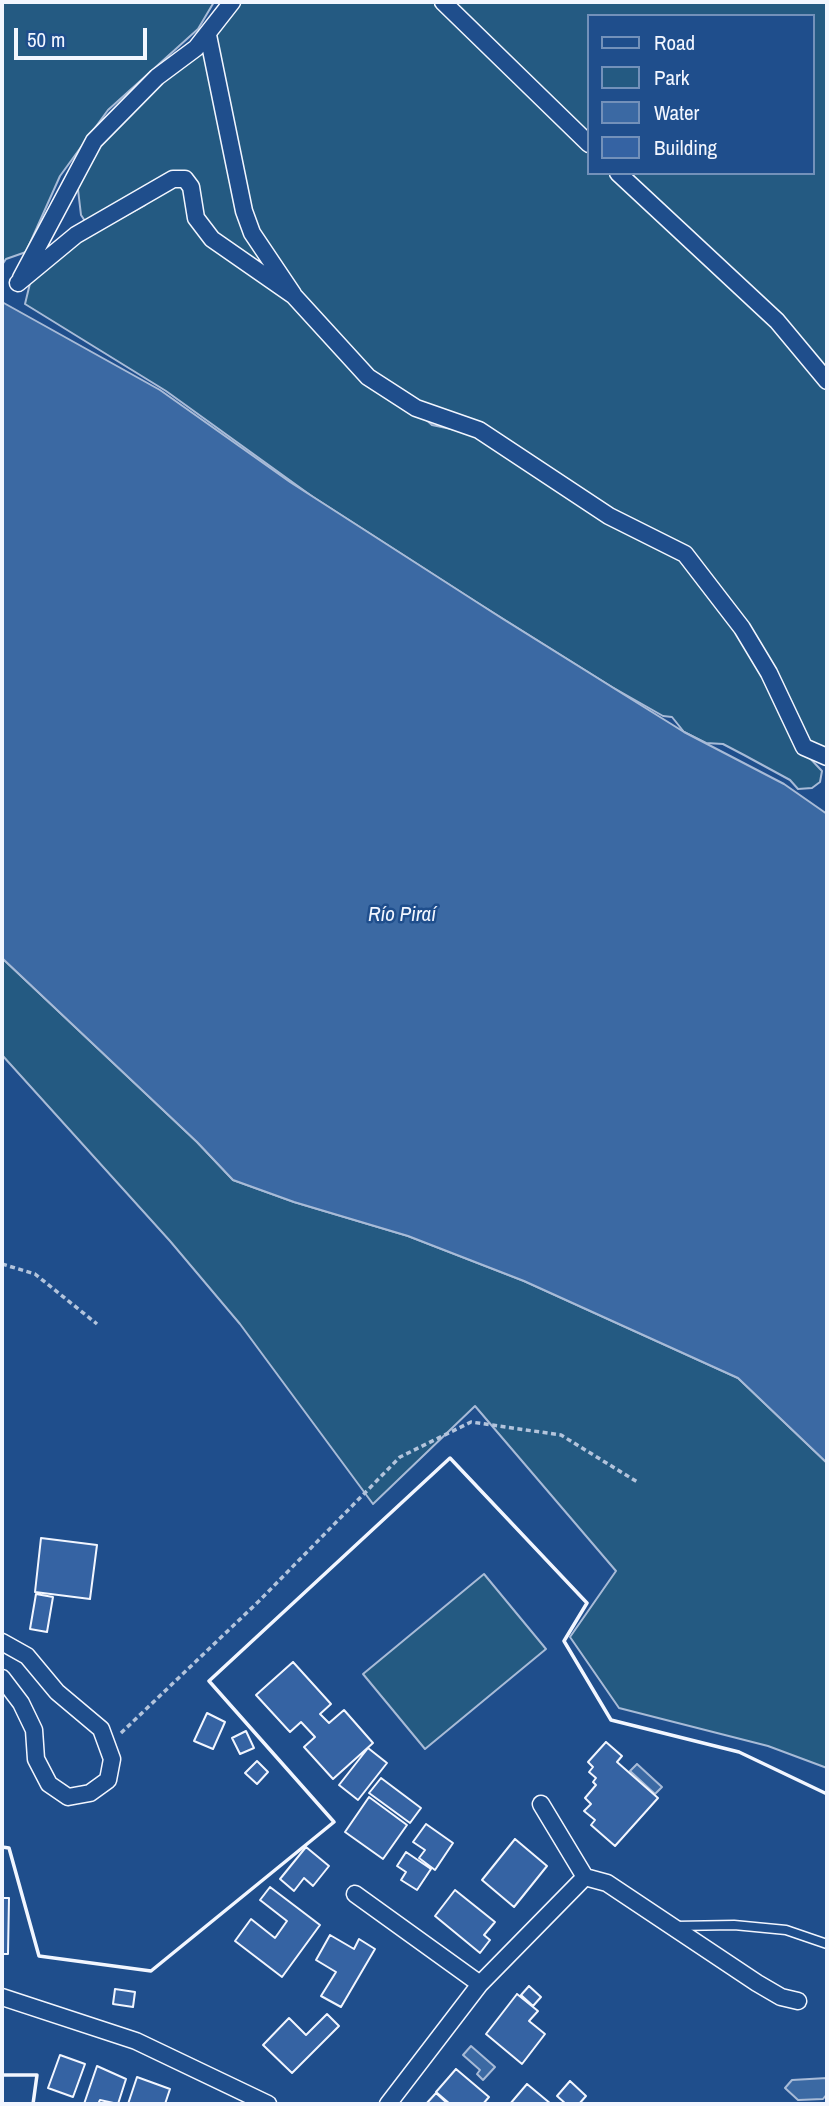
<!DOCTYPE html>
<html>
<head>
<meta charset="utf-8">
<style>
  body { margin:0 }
  #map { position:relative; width:829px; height:2106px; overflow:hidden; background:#1f4e8c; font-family:"Archivo Narrow",sans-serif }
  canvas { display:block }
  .frame { position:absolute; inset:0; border:4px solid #f2f6ff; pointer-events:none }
  .legend { position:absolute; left:587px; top:14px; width:228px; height:161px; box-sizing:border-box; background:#1f4e8c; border:2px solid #7391ba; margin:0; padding:9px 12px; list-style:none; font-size:21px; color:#f2f6ff }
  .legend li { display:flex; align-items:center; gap:14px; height:35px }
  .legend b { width:35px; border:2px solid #7391ba }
  .scale { position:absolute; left:14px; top:28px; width:133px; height:32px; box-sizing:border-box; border:4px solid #f2f6ff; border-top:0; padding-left:9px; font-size:21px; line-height:24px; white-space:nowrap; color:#f2f6ff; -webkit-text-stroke:5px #1f4e8c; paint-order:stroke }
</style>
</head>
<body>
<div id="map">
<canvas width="829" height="2106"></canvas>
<div class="frame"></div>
<ul class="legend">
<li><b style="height:9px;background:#1f4e8c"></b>Road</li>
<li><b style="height:19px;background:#245a82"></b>Park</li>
<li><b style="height:19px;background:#3b69a3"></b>Water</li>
<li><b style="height:19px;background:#3563a3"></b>Building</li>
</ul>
<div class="scale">50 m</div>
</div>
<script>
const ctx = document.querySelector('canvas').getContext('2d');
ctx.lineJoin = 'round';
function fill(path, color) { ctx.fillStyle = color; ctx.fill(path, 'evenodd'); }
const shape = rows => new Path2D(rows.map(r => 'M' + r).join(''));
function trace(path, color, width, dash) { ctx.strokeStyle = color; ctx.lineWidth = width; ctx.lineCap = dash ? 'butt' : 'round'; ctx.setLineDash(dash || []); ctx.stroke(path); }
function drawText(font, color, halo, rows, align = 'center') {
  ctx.font = font + ' "Archivo Narrow",sans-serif'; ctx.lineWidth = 5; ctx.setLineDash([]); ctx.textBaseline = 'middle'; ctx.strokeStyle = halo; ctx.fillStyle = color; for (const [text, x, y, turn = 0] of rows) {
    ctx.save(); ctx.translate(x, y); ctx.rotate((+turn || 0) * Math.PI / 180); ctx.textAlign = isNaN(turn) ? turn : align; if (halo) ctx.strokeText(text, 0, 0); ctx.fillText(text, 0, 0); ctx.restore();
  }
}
const green = shape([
  [2,2,214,2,198,29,108,110,60,176,26,252,6,259,2,265,2,2],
  [237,2,437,2,589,152,589,173,610,173,776,327,827,387,827,752,810,745,706,572,633,525,439,410,384,384,301,298,255,229,215,34,237,2],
  [449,2,827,2,827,372,626,173,813,173,813,16,589,16,589,135,449,2],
  [205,47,232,168,284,285,202,221,188,176,85,221,81,215,77,181,120,117,205,47],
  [184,182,194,217,432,425,475,434,681,557,738,634,805,753,822,771,820,782,812,788,798,789,790,780,744,755,723,744,706,743,684,732,672,717,663,716,612,687,473,600,313,497,166,391,25,304,32,275,56,254,145,205,154,194,184,182],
  [2,958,197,1142,233,1180,294,1202,408,1236,524,1281,738,1378,827,1463,827,1768,768,1746,619,1708,570,1637,616,1571,475,1406,373,1504,240,1324,170,1241,2,1055,2,958],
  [484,1574,546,1649,425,1749,363,1674,484,1574]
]);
fill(green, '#245a82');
trace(green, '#a8bbd7', 2);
const water = shape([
  [2,302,160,390,290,482,503,619,684,732,784,784,827,814,827,1463,738,1378,524,1281,408,1236,294,1202,233,1180,197,1142,2,958,2,302],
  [637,1764,662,1787,655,1794,630,1771,637,1764],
  [471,2046,495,2067,483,2080,477,2074,480,2070,463,2055,471,2046],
  [827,2078,827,2094,823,2099,798,2100,785,2088,792,2080,827,2078]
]);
fill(water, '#3b69a3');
trace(water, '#a8bbd7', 2);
const building = shape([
  [41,1538,97,1545,90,1599,35,1592,41,1538],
  [36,1594,53,1597,47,1632,30,1629,36,1594],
  [293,1662,331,1704,320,1714,329,1723,344,1710,373,1743,333,1779,304,1747,315,1737,301,1722,290,1732,256,1695,293,1662],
  [207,1713,225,1722,213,1749,194,1741,207,1713],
  [246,1731,254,1748,240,1754,232,1738,246,1731],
  [606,1742,622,1756,617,1762,658,1798,615,1846,591,1825,595,1820,584,1811,591,1804,585,1798,596,1785,593,1782,596,1778,589,1772,593,1767,588,1762,606,1742],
  [368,1748,387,1763,358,1800,339,1785,368,1748],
  [257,1761,268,1772,257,1784,245,1773,257,1761],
  [381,1778,421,1808,410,1823,369,1793,381,1778],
  [369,1797,407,1825,383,1859,345,1832,369,1797],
  [426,1824,453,1843,435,1870,419,1858,425,1850,413,1842,426,1824],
  [515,1839,547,1866,514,1907,482,1880,515,1839],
  [306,1847,329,1866,313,1886,304,1878,294,1891,280,1879,306,1847],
  [406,1852,431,1869,417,1890,401,1880,406,1872,397,1866,406,1852],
  [270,1887,320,1925,282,1977,235,1941,251,1919,275,1938,287,1921,260,1900,270,1887],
  [455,1890,495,1922,484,1935,490,1940,480,1953,435,1916,455,1890],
  [2,1898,9,1898,8,1954,2,1954,2,1898],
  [330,1935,354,1949,359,1939,375,1949,341,2007,321,1996,336,1972,316,1960,330,1935],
  [529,1986,541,1997,533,2006,521,1995,529,1986],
  [115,1989,135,1992,133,2007,113,2004,115,1989],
  [517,1994,538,2011,529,2021,545,2034,522,2064,486,2034,517,1994],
  [327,2014,339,2026,292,2073,263,2045,289,2018,306,2035,327,2014],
  [60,2055,85,2064,73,2097,48,2088,60,2055],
  [97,2066,126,2079,118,2104,100,2100,98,2104,84,2104,97,2066],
  [456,2069,489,2097,483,2104,450,2104,436,2092,456,2069],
  [137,2077,170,2089,165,2104,128,2104,137,2077],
  [570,2081,586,2096,579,2104,566,2104,557,2096,570,2081],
  [527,2084,551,2104,510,2104,527,2084],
  [436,2093,448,2104,426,2104,436,2093]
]);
fill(building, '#3563a3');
trace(building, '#f2f6ff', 2);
const lane = shape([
  [676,1926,734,1925,786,1930,827,1944]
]);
const street = shape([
  [443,2,589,144],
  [208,35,244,211,252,233,293,294],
  [618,173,777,321,827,381],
  [21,278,94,141,157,77,196,48,232,2],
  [18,283,76,235,173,179,185,179,191,187,196,218,212,239,294,296,368,377,416,408,479,430,609,516,685,554,742,628,769,673,804,747,827,757],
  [2,1642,27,1656,57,1692,101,1729,112,1759,108,1780,90,1793,68,1797,49,1784,36,1759,34,1730,21,1703,2,1678],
  [541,1804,585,1877,607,1883,757,1983,781,1997,798,2001],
  [355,1894,480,1984],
  [2,1997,136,2041,268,2104],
  [388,2104,480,1984,585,1877]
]);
trace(lane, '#f2f6ff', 11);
trace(street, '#f2f6ff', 19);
trace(shape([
  [2,1264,35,1274,97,1324],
  [121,1733,259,1601,400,1457,471,1422,561,1435,639,1483]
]), '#b3c4dc', 3.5, [5, 3.5]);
trace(lane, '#1f4e8c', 8);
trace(street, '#1f4e8c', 16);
trace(shape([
  [2,1847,9,1848,39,1956,151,1971,334,1822,209,1681,450,1458,587,1603,564,1641,611,1720,739,1752,827,1794],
  [2,2075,37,2075,33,2104]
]), '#f2f6ff', 3.5);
drawText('italic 21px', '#f2f6ff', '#1f4e8c', [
  ["Río Piraí",402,915]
]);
</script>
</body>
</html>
